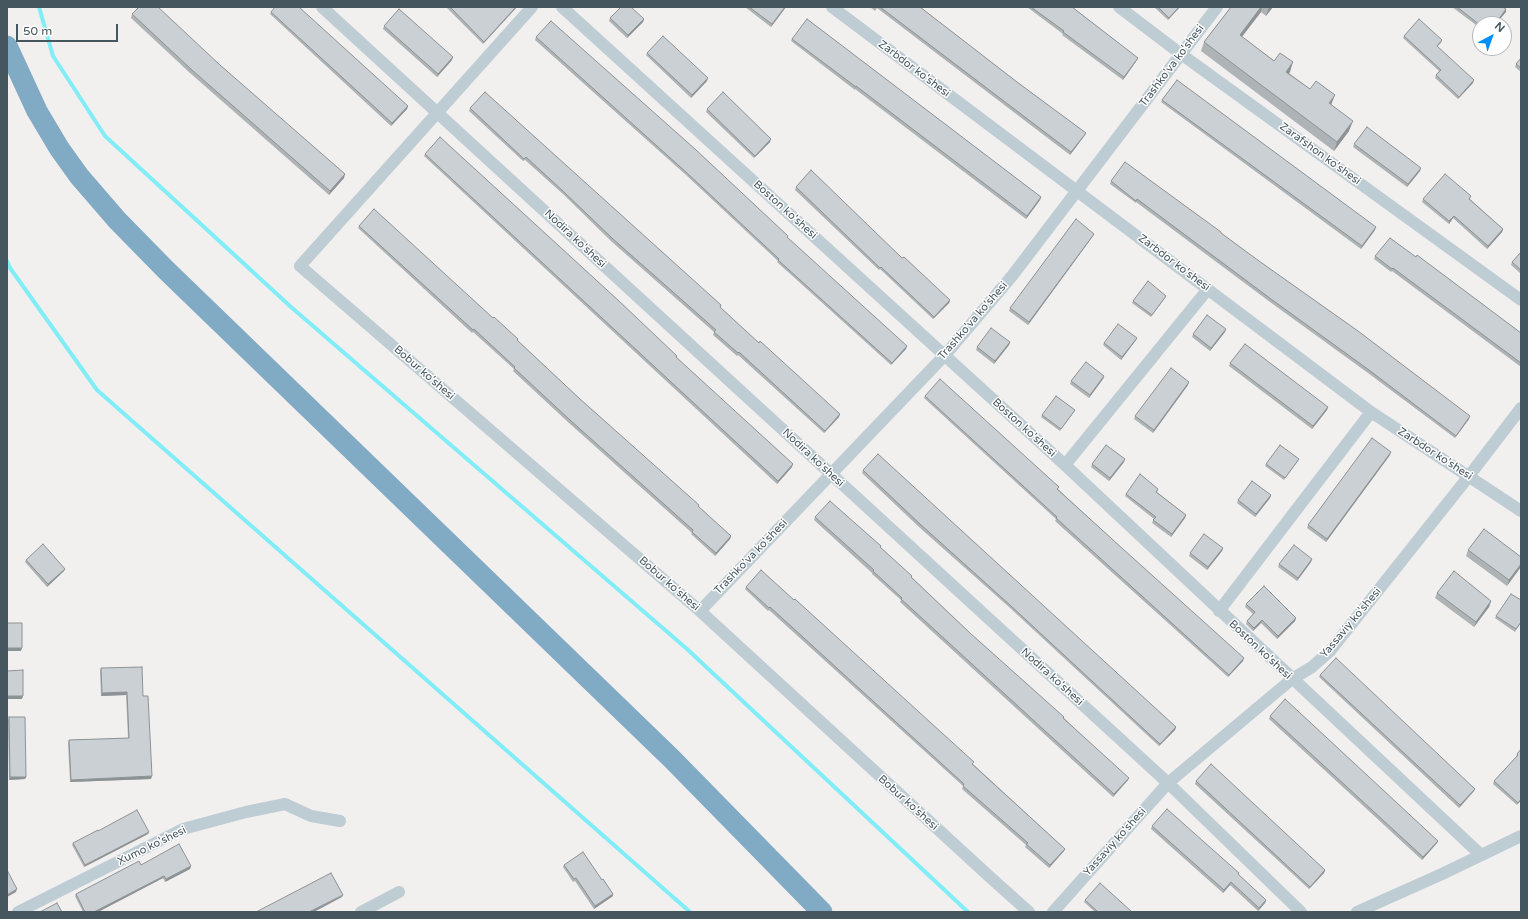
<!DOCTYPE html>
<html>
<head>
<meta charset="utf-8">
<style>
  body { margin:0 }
  #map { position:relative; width:1528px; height:919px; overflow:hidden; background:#f2efef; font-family:"Varela Round",sans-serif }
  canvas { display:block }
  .frame { position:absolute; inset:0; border:8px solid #45565f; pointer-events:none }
  .north { position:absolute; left:1472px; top:16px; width:40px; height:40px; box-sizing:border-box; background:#fff; border:1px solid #b5bbbf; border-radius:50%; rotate:41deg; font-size:11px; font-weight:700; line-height:16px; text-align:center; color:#45565f }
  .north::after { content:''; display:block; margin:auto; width:14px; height:18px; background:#048ef6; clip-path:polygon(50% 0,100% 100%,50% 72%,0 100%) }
  .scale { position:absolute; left:16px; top:24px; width:102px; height:18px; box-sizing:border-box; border:2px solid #45565f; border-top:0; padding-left:5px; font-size:12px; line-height:14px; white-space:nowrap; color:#45565f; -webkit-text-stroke:3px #fff; paint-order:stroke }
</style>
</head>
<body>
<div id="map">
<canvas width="1528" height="919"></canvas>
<div class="frame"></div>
<div class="north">N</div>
<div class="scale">50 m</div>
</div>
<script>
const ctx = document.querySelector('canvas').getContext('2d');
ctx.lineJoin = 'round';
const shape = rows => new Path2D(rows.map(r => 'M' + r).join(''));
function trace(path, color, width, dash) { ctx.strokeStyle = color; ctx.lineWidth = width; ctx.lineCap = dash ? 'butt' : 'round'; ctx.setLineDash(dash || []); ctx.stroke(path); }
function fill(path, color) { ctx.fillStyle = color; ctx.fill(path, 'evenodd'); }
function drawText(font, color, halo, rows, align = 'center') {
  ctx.font = font + ' "Varela Round",sans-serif'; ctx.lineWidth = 3; ctx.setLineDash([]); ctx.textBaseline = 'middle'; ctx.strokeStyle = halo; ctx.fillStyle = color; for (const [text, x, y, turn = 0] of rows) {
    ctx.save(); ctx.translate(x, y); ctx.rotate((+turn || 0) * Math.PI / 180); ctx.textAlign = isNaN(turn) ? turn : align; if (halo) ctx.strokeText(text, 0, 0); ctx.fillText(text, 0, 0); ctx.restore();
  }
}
trace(shape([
  [39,7,53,56,105,136,291,307,687,649,968,912],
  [7,261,10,268,97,390,690,912]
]), '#81edf6', 4);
trace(shape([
  [322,7,1168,783,1301,912],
  [532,7,300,266,700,611,991,878,1029,912],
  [562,7,1065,465,1481,855],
  [832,7,1371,412,1521,511],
  [1119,7,1181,54,1521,300],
  [1065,465,1208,289],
  [700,611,945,355,1012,276,1217,7],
  [1219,611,1371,412],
  [18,912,183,829,246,812,285,804,311,816,340,821],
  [361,912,399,892],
  [1053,912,1168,783,1292,679,1312,667,1330,651,1469,476,1521,408],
  [1357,912,1442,874,1521,836]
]), '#beccd3', 12);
trace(shape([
  [7,46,37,111,59,148,79,176,117,220,166,270,672,759,822,912]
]), '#81aac4', 21);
fill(shape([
  [446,7,517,7,483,44],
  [745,7,786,7,771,27],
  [870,7,920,7,1017,82,1086,133,1085,135,1070,155,877,8,875,11],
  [1027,7,1072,7,1138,58,1137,60,1123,80,1062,35,1063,34],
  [1154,7,1180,7,1168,20],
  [1231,7,1273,7,1266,16,1261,12,1242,37,1290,72,1289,73,1331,105,1349,131,1334,151,1201,51,1204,42],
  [1452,7,1503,7,1506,9,1506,12,1480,24,1480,28],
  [271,12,408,106,407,109,391,126,270,14],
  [132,14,220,65,344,178,329,195,190,73,131,18],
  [610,18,644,19,643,22,627,38,609,21],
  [384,26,452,60,437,77,383,29],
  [1404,36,1442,40,1441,43,1437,47,1473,83,1458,99,1435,78,1436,75,1439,71,1403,38],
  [536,37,788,236,788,238,906,349,891,365,777,262,778,261,686,175,535,40],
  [792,39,1041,197,1040,200,1026,219,855,89,855,90,791,41],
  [647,53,707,81,691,98,646,55],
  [1521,58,1521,72,1515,67,1516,64],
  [1162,100,1375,230,1361,249,1161,102],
  [470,108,721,305,721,308,839,417,824,433,738,355,737,356,713,335,714,332,612,242,563,194,525,160,523,161,469,111],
  [707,109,770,142,754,158,706,112],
  [1354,144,1420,171,1407,187,1353,147],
  [425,154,677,356,676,357,792,467,777,484,424,156],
  [1111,181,1221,233,1469,419,1455,438,1368,373,1270,302,1136,202,1136,203,1110,184],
  [796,187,902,258,950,300,949,303,933,319,880,269,879,270,795,190],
  [1471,196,1470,199,1503,229,1502,232,1487,249,1453,218,1449,224,1422,202,1423,199],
  [359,226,517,340,580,399,731,536,730,539,715,556,691,534,692,533,569,423,513,371,514,369,473,332,472,333,358,228],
  [1094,234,1093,236,1028,325,1009,311,1010,308],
  [1521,252,1521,274,1511,265,1512,262],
  [1375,256,1521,333,1521,367,1392,271,1391,272,1374,259],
  [1166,296,1165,298,1151,317,1132,303,1133,301],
  [1225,332,1210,351,1192,337,1193,334],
  [1137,338,1136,340,1121,360,1103,345,1104,343],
  [1010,342,1009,345,994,364,976,350,977,347],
  [1230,363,1328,407,1327,410,1312,429,1229,366],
  [1104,376,1103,379,1089,398,1070,384,1071,381],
  [1188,385,1153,433,1134,419,1135,416],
  [925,396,1059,487,1058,489,1243,661,1228,677,1055,521,1056,519,924,398],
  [1075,410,1074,412,1060,431,1041,417,1042,415],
  [1390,455,1326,542,1307,528,1308,525],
  [1299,459,1298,461,1284,480,1265,466,1266,464],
  [1124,462,1109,481,1091,467,1092,464],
  [863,470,1176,727,1175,730,1159,746,1009,607,919,527,862,473],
  [1158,489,1157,492,1186,515,1185,518,1171,537,1152,523,1154,519,1125,496,1126,494],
  [1271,495,1270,498,1255,517,1237,503,1238,500],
  [815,517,881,548,970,633,1064,718,1128,780,1113,797,900,602,901,600,872,574,872,573,814,520],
  [1223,548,1222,551,1207,570,1189,556,1190,553],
  [1468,550,1521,557,1507,586,1466,556],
  [1312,559,1311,562,1297,581,1278,567,1279,564],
  [26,560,65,569,64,571,47,587,25,562],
  [746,587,973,764,1065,849,1064,851,1049,868,1025,847,1026,845,962,789,963,786,769,610,768,611,745,589],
  [1437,593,1491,601,1489,607,1474,627,1435,598],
  [1246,604,1296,618,1295,621,1277,639,1261,623,1253,631,1246,624,1247,621,1253,614,1245,607],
  [1496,616,1521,623,1515,632,1495,618],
  [101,668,143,696,151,779,70,782,68,743,69,740,128,738,126,695,101,696,100,671],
  [1320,675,1474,791,1459,808,1319,677],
  [1270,716,1438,841,1437,843,1422,860,1269,719],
  [9,717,26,777,25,779,9,780,8,720],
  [1521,749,1521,801,1517,805,1493,784,1494,781,1516,757,1517,754],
  [1196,781,1325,870,1324,873,1309,889,1195,784],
  [1152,826,1239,873,1238,875,1266,900,1265,903,1258,911,1230,885,1223,893,1151,829],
  [148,834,84,867,72,845,73,843],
  [141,865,191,866,190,869,165,882,163,878,98,912,83,912,75,896,76,894],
  [564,865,613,896,594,909,575,881,573,882,563,867],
  [1085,900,1132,912,1095,912,1084,902]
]), '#aeb3b6');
fill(shape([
  [516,7,517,7,483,44,484,42],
  [785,7,786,7,771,27,772,24],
  [1179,7,1180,7,1168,20,1169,18],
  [1261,7,1262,7,1261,12,1236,44,1240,35],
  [1269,7,1273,7,1266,16],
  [1506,9,1506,12,1496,24,1495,24],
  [644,19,643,22,627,38,628,35],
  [453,57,452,60,437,77,438,74],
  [1138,58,1137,60,1123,80,1124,77],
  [1293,62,1290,72,1283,81,1286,72],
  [708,78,707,81,691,98,692,95],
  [1474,80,1473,83,1458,99,1459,97],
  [1335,95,1331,105,1329,103],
  [408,106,407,109,391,126,392,123],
  [1353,121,1349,131,1334,151,1337,142],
  [1086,133,1085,135,1070,155,1071,152],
  [771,139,770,142,754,158,755,156],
  [1421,168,1420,171,1407,187,1408,184],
  [345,174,344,178,329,195,330,191],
  [1041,197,1040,200,1026,219,1027,216],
  [1454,216,1453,218,1449,224,1449,221],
  [1376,227,1375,230,1361,249,1362,246],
  [1503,229,1502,232,1487,249,1488,246],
  [1094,234,1093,236,1028,325,1029,322],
  [950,300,949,303,933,319,934,317],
  [1226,329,1225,332,1210,351,1211,348],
  [1137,338,1136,340,1121,360,1122,357],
  [1010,342,1009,345,994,364,995,361],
  [907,346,906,349,891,365,892,363],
  [1104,376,1103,379,1089,398,1090,395],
  [1189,382,1188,385,1153,433,1154,430],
  [1328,407,1327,410,1312,429,1313,426],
  [840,414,839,417,824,433,825,431],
  [1470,416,1469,419,1455,438,1456,436],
  [1391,452,1390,455,1326,542,1327,539],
  [1125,459,1124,462,1109,481,1110,478],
  [793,464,792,467,777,484,778,481],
  [1271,495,1270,498,1255,517,1256,514],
  [1186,515,1185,518,1171,537,1172,534],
  [731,536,730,539,715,556,716,553],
  [1223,548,1222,551,1207,570,1208,567],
  [1312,559,1311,562,1297,581,1298,578],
  [1521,564,1521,567,1507,586,1509,580],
  [65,569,64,571,47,587,48,584],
  [1491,601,1489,607,1474,627,1476,622],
  [1296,618,1295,621,1277,639,1278,636],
  [1262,620,1261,623,1253,631,1254,628],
  [7,648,22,648,21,651,7,651],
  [1244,658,1243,661,1228,677,1229,675],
  [127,692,126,695,101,696,102,693],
  [7,696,23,696,22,699,7,699],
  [1176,727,1175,730,1159,746,1160,744],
  [152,776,151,779,70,782,71,780],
  [10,777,26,777,25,779,9,780],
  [1129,778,1128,780,1113,797,1114,794],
  [1475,789,1474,791,1459,808,1460,805],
  [149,832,148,834,84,867,85,865],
  [1438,841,1437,843,1422,860,1423,857],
  [1065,849,1064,851,1049,868,1050,865],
  [191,866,190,869,165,882,166,879],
  [1325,870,1324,873,1309,889,1310,887],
  [164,876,163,878,98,912,94,912],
  [1231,882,1230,885,1223,893,1224,890],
  [17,889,16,892,7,897,7,895],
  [613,894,613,896,594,909,595,906],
  [343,895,342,897,314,912,309,912],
  [1266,900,1265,903,1258,911,1259,908]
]), '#8d9294');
const building = shape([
  [139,7,158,7,220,65,345,174,330,191,192,70,132,14,139,7],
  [275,7,299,7,408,106,392,123,271,12,275,7],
  [450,7,516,7,484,42,450,7],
  [621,7,631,7,644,19,628,35,610,18,621,7],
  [749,7,785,7,772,24,749,7],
  [880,7,920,7,1017,82,1086,133,1071,152,880,7],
  [1031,7,1072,7,1138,58,1124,77,1063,32,1064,31,1031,7],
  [1158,7,1179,7,1169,18,1158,7],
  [1231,7,1261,7,1240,35,1274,61,1280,53,1293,62,1286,72,1310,89,1316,81,1335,95,1329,103,1353,121,1337,142,1204,42,1231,7],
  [1457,7,1503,7,1506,9,1495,24,1480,24,1480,25,1457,7],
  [399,9,453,57,438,74,384,26,399,9],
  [807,19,1041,197,1027,216,856,86,856,87,792,39,807,19],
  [1419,19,1442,40,1437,46,1474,80,1459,97,1436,75,1441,70,1404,36,1419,19],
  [551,21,695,149,788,236,787,237,907,346,892,363,778,260,779,259,687,173,536,37,551,21],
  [663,36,708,78,692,95,647,53,663,36],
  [1521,58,1521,68,1516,64,1521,58],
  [1177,80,1376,227,1362,246,1162,100,1177,80],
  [485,92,721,305,720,307,759,343,760,341,840,414,825,431,739,352,738,353,714,332,716,330,613,239,564,192,526,157,524,159,470,108,485,92],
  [723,92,771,139,755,156,707,109,723,92],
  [1367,127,1421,168,1408,184,1354,144,1367,127],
  [440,137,619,301,677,356,676,357,793,464,778,481,425,154,440,137],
  [1125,162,1221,232,1221,233,1259,261,1358,331,1470,416,1456,436,1369,370,1271,299,1137,199,1136,201,1111,181,1125,162],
  [811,170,902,258,904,257,950,300,934,317,881,267,880,268,796,187,811,170],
  [1445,174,1471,196,1469,199,1503,229,1488,246,1454,216,1449,221,1423,199,1445,174],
  [374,209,493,318,494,317,518,339,517,340,580,399,699,505,698,506,731,536,716,553,692,532,693,530,570,420,514,368,515,367,474,329,473,330,359,226,374,209],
  [1076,219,1094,234,1029,322,1010,308,1076,219],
  [1390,238,1416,257,1417,255,1521,333,1521,363,1393,268,1392,269,1375,256,1390,238],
  [1521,252,1521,270,1512,262,1521,252],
  [1148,281,1166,296,1152,315,1133,301,1148,281],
  [1207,315,1226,329,1211,348,1193,334,1207,315],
  [1118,324,1137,338,1122,357,1104,343,1118,324],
  [991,328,1010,342,995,361,977,347,991,328],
  [1245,344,1328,407,1313,426,1230,363,1245,344],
  [1086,362,1104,376,1090,395,1071,381,1086,362],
  [1171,368,1189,382,1154,430,1135,416,1171,368],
  [940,379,1059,487,1057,489,1123,549,1244,658,1229,675,1056,518,1057,517,925,396,940,379],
  [1056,396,1075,410,1061,429,1042,415,1056,396],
  [1372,438,1391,452,1327,539,1308,525,1372,438],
  [1106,445,1125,459,1110,478,1092,464,1106,445],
  [1280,445,1299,459,1285,478,1266,464,1280,445],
  [878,454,1176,727,1160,744,1010,605,920,524,863,470,878,454],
  [1140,474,1158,489,1156,492,1186,515,1172,534,1153,520,1156,517,1126,494,1140,474],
  [1252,481,1271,495,1256,514,1238,500,1252,481],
  [830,501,881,546,880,547,912,576,911,577,970,633,1064,717,1063,718,1129,778,1114,794,901,599,902,598,873,571,874,570,815,517,830,501],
  [1484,529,1521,557,1521,564,1509,580,1468,550,1484,529],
  [1204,534,1223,548,1208,567,1190,553,1204,534],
  [43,544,65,569,48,584,26,560,43,544],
  [1294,545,1312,559,1298,578,1279,564,1294,545],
  [761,570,794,600,795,599,942,733,974,762,972,764,1065,849,1050,865,1026,844,1028,843,963,786,964,784,770,607,769,608,746,587,761,570],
  [1454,571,1491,601,1476,622,1437,593,1454,571],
  [1264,586,1296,618,1278,636,1262,620,1254,628,1247,621,1255,612,1246,604,1264,586],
  [1511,594,1521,600,1521,622,1516,629,1496,616,1511,594],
  [7,623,22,623,22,648,7,648,7,623],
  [1336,658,1475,789,1460,805,1320,675,1336,658],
  [142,667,143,696,148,696,152,776,71,780,69,740,129,738,127,692,102,693,101,668,142,667],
  [23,670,23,696,7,696,7,671,23,670],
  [1285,699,1438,841,1423,857,1270,716,1285,699],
  [9,717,25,717,26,777,10,777,9,717],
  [1521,749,1521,799,1518,803,1494,781,1518,755,1517,754,1521,749],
  [1211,764,1325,870,1310,887,1196,781,1211,764],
  [1167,809,1239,873,1238,874,1266,900,1259,908,1231,882,1224,890,1152,826,1167,809],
  [137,810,149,832,85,865,73,843,98,830,98,831,137,810],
  [179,844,191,866,166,879,164,876,94,912,85,912,76,894,139,861,141,865,179,844],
  [583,852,602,880,603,879,613,894,595,906,576,878,574,879,564,865,583,852],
  [7,870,17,889,7,895,7,870],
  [331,873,343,895,309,912,256,912,331,873],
  [1100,883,1132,912,1098,912,1085,900,1100,883],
  [57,903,62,912,40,912,57,903]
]);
fill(building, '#cad0d4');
trace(building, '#8d9294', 1);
drawText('11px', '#45565f', '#fff', [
  ["Trashko'va ko'shesi",1172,66,-53],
  ["Zarbdor ko'shesi",914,69,37],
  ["Zarafshon ko'shesi",1320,154,36],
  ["Boston ko'shesi",785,210,42],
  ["Nodira ko'shesi",575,239,43],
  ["Zarbdor ko'shesi",1174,263,37],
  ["Trashko'va ko'shesi",973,321,-49],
  ["Bobur ko'shesi",424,373,41],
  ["Boston ko'shesi",1024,428,42],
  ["Zarbdor ko'shesi",1435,454,33],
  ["Nodira ko'shesi",813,458,43],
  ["Trashko'va ko'shesi",751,557,-46],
  ["Bobur ko'shesi",669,584,41],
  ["Yassaviy ko'shesi",1351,623,-50],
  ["Boston ko'shesi",1260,650,43],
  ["Nodira ko'shesi",1052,677,42],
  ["Bobur ko'shesi",908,803,42],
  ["Yassaviy ko'shesi",1115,842,-48],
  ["Xumo ko'shesi",152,846,-26]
]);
</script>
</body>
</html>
